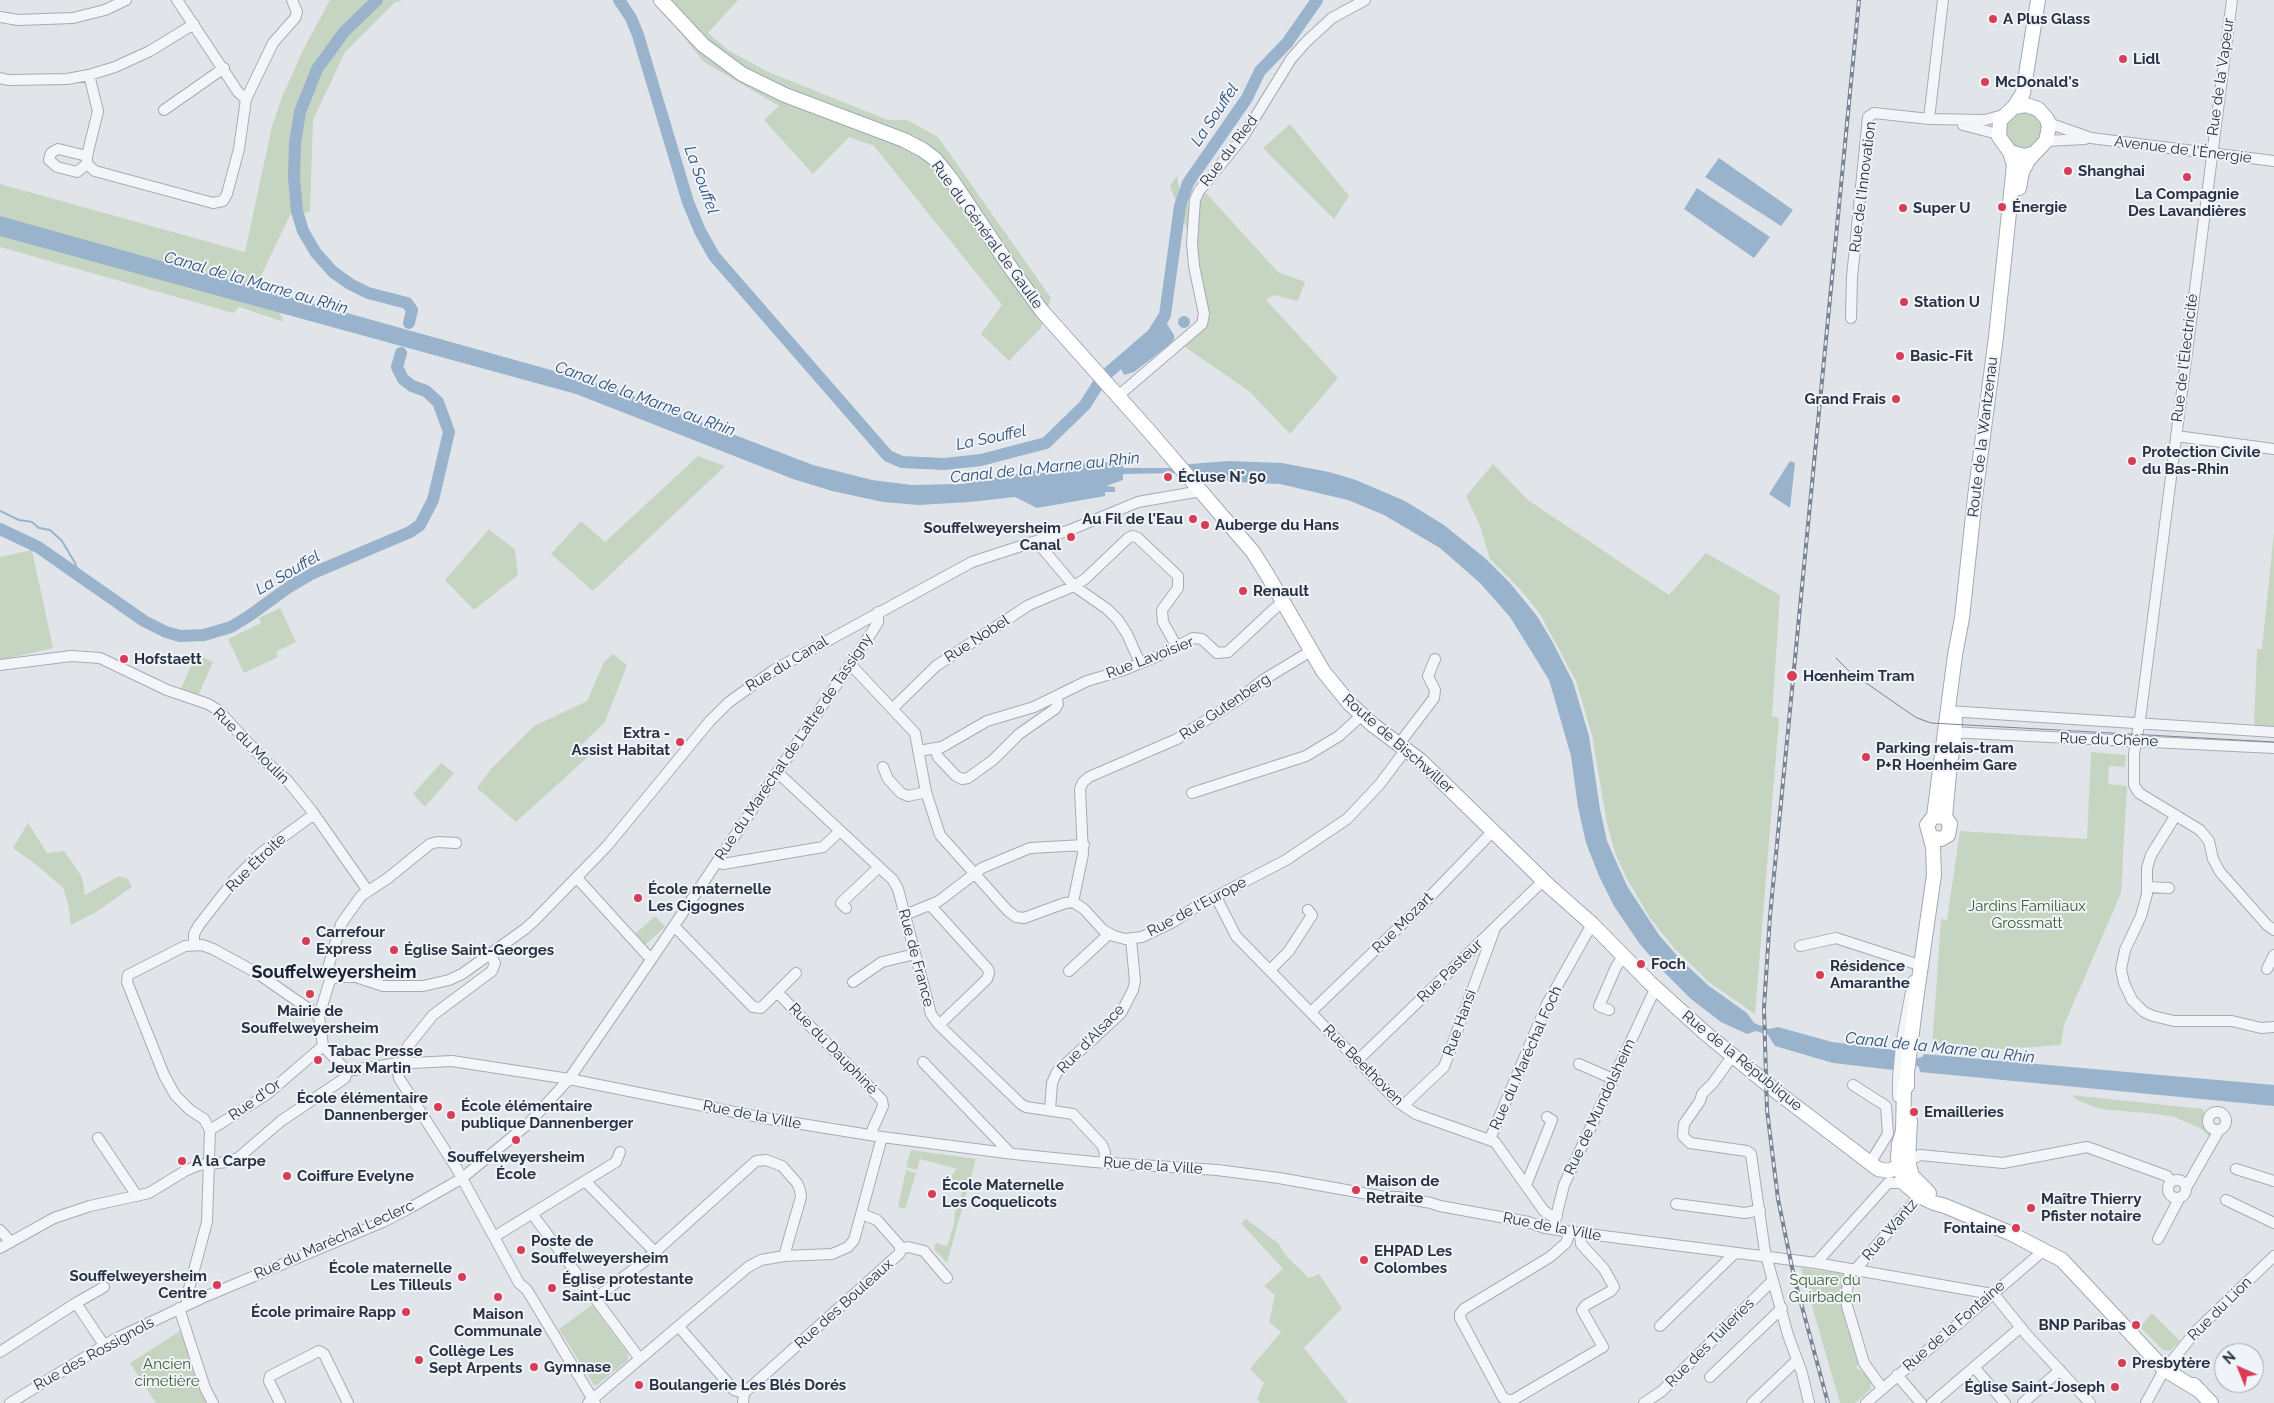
<!DOCTYPE html>
<html>
<head>
<meta charset="utf-8">
<style>
  body { margin:0 }
  #map { position:relative; width:2274px; height:1403px; overflow:hidden; background:#e1e5ea; font-family:Raleway,sans-serif }
  canvas { display:block }
  .north { position:absolute; left:2214px; top:1343px; width:50px; height:50px; box-sizing:border-box; background:#f0f3f8; border:1px solid #a0a6b0; border-radius:50%; rotate:316deg; font-size:14px; font-weight:700; line-height:20px; text-align:center; color:#283243 }
  .north::after { content:''; display:block; margin:auto; width:18px; height:22px; background:#d83d56; clip-path:polygon(50% 0,100% 100%,50% 72%,0 100%) }
</style>
</head>
<body>
<div id="map">
<canvas width="2274" height="1403"></canvas>
<div class="north">N</div>
</div>
<script>
const ctx = document.querySelector('canvas').getContext('2d');
ctx.lineJoin = 'round';
function fill(path, color) { ctx.fillStyle = color; ctx.fill(path, 'evenodd'); }
const shape = rows => new Path2D(rows.map(r => 'M' + r).join(''));
function trace(path, color, width, dash) { ctx.strokeStyle = color; ctx.lineWidth = width; ctx.lineCap = dash ? 'butt' : 'round'; ctx.setLineDash(dash || []); ctx.stroke(path); }
function drawText(font, color, halo, rows, align = 'center') {
  ctx.font = font + ' Raleway,sans-serif'; ctx.lineWidth = 4; ctx.setLineDash([]); ctx.textBaseline = 'middle'; ctx.strokeStyle = halo; ctx.fillStyle = color; for (const [text, x, y, turn = 0] of rows) {
    ctx.save(); ctx.translate(x, y); ctx.rotate((+turn || 0) * Math.PI / 180); ctx.textAlign = isNaN(turn) ? turn : align; if (halo) ctx.strokeText(text, 0, 0); ctx.fillText(text, 0, 0); ctx.restore();
  }
}
fill(shape([
  [330,0,402,0,394,3,345,52,313,120,310,212,290,215,261,276,284,322,239,307,233,313,0,247,0,184,245,252,272,126,282,97,304,48],
  [653,0,738,0,708,33,728,50,766,71,888,120,907,120,938,137,1051,298,1041,328,1009,361,981,334,1002,305,874,146,849,137,813,174,764,120,779,106,704,62],
  [2027,108,2044,122,2040,143,2025,150,2015,148,2006,141,2004,120],
  [1290,124,1349,196,1334,219,1263,148],
  [1177,176,1182,203,1191,205,1206,193,1278,272,1305,282,1298,301,1274,295,1266,300,1338,378,1290,434,1249,391,1185,347,1209,315,1196,252,1170,186],
  [698,456,725,466,593,591,551,554,581,521,605,542],
  [1493,464,1528,500,1669,595,1706,553,1780,595,1772,716,1779,718,1755,1014,1709,982,1674,948,1650,918,1627,879,1615,853,1607,823,1592,735,1576,681,1540,614,1520,589,1490,559,1480,526,1466,496],
  [489,529,515,550,518,575,474,610,445,580],
  [2274,532,2274,727,2254,726,2257,649,2262,649],
  [32,550,53,648,0,660,0,557],
  [280,608,296,642,276,652,278,657,244,673,228,639,261,623,259,618],
  [196,654,213,662,198,696,181,689],
  [613,654,627,665,605,722,580,746,590,755,516,822,477,788,491,769,534,726,587,701,604,662],
  [2091,752,2126,755,2125,767,2109,766,2108,784,2127,786,2121,893,2064,1025,2061,1045,1989,1050,1932,1050,1941,919,1947,920,1960,831,2087,839],
  [441,763,454,773,425,807,413,794],
  [28,823,47,853,64,851,82,877,85,895,119,876,128,879,132,887,96,912,71,925,68,903,63,888,38,866,13,848],
  [655,916,665,927,645,945,635,934],
  [2071,1095,2203,1109,2206,1126,2212,1132,2209,1136,2200,1128,2174,1117,2157,1114,2100,1109,2077,1100],
  [911,1150,976,1159,947,1263,934,1249,936,1243,947,1246,954,1224,955,1212,961,1199,962,1189,952,1186,952,1175,957,1169,920,1159,917,1170,906,1167],
  [906,1170,916,1173,905,1209,898,1207],
  [1246,1219,1278,1243,1286,1256,1309,1278,1319,1274,1342,1308,1304,1348,1348,1403,1260,1403,1257,1399,1264,1383,1250,1369,1281,1332,1269,1322,1275,1295,1264,1286,1283,1269,1241,1223],
  [1801,1268,1840,1273,1845,1276,1841,1306,1858,1364,1856,1368,1865,1373,1871,1380,1871,1389,1855,1403,1840,1403],
  [592,1305,628,1354,628,1360,597,1385,594,1385,559,1329],
  [2152,1313,2180,1341,2170,1351,2163,1350,2140,1327],
  [180,1331,204,1392,209,1403,156,1403,130,1363]
]), '#c6d5c1');
fill(shape([
  [1719,158,1793,210,1781,226,1705,177],
  [1697,188,1770,237,1754,258,1684,209],
  [0,216,576,377,615,389,813,465,872,480,912,485,960,484,1078,463,1123,462,1123,468,1174,468,1178,465,1228,461,1282,463,1329,472,1356,480,1405,501,1444,525,1486,559,1510,583,1537,616,1552,641,1573,682,1589,736,1600,809,1607,841,1627,886,1659,935,1679,958,1709,986,1747,1013,1754,1023,1769,1029,1778,1027,1832,1042,1894,1050,1900,1057,1913,1059,1922,1057,1924,1054,2274,1085,2274,1106,1920,1072,1919,1067,1915,1065,1894,1070,1833,1063,1775,1046,1768,1035,1756,1031,1747,1034,1721,1022,1691,999,1663,971,1639,943,1614,906,1599,876,1586,843,1578,807,1571,756,1552,690,1549,680,1510,617,1480,583,1440,548,1384,515,1348,500,1280,484,1236,482,1179,473,1123,474,1123,480,1106,486,1115,487,1115,492,1105,492,1105,496,1037,508,1015,497,970,502,918,505,883,502,832,491,793,479,576,394,0,236],
  '1178 322a6 6 0 1 1 12 0a6 6 0 1 1-12 0Z',
  [1166,322,1174,335,1174,339,1169,345,1134,372,1124,375,1121,369,1157,336,1158,331],
  [1790,461,1795,463,1790,508,1769,494]
]), '#99b3cd');
trace(shape([
  [0,511,19,520,32,522,39,528,50,530,62,541,75,563,79,574]
]), '#99b3cd', 2);
trace(shape([
  [377,0,344,32,317,69,300,112,295,143,294,177,297,211,303,231,316,253,333,272,350,284,368,293,407,303,412,310,409,323],
  [619,0,631,18,638,35,688,202,700,231,714,256,888,456,902,462,944,464,981,460,1046,443,1085,405,1102,378,1153,334,1165,315,1180,206,1188,183,1247,98,1260,71,1287,43,1317,0],
  [0,529,38,547,144,621,166,632,180,636,204,635,231,627,249,616,289,587,311,574,410,532,420,525,433,500,449,432,438,402,426,391,412,386,403,379,397,367,401,353]
]), '#99b3cd', 12);
const minor = shape([
  [177,0,238,92,246,99],
  [1943,0,1929,119,1985,120,2003,115],
  [2232,0,2141,712,2134,754,2134,785,2139,793,2200,830,2209,841,2213,859,2220,872,2267,925,2274,930],
  [0,17,18,20,73,18,105,10,126,0],
  [0,78,8,80,67,79,89,75,115,67,150,51,194,24],
  [164,110,224,68],
  [2047,119,2054,125,2091,138,2274,161],
  [1963,125,1994,133,1999,137],
  [2046,141,2085,139],
  [87,156,87,164,95,171,213,203,223,201,227,194,239,149,246,99,273,43,295,18,297,12,292,0],
  [87,164,77,172,57,167,49,160,51,153,58,149,87,156,98,111,89,75],
  [1851,318,1852,277,1868,117,1874,113,1929,119],
  [1118,396,1202,324,1204,314,1194,266,1192,243,1195,200,1199,191,1243,137,1291,59,1306,42,1332,18,1365,0],
  [2176,436,2274,449],
  [1037,542,1074,586,1107,609,1118,620,1127,634,1140,663],
  [850,664,915,733,926,792,940,835,1008,911,1016,917,1024,918,1065,903,1073,902,1084,909,1103,930,1114,936,1125,939,1142,937,1173,922,1194,908,1286,860,1347,819,1380,784,1406,749],
  [0,665,71,656,100,658,167,690,208,704,218,710,265,761,286,779,312,811,368,891],
  [892,709,936,666,1029,605,1074,586,1085,579,1128,538,1133,536,1138,538,1178,576,1178,588,1162,610,1163,622,1177,647],
  [1948,711,2274,732],
  [1948,732,2274,748],
  [1399,744,1434,698,1435,690,1428,676,1435,659],
  [935,749,938,757,956,776,962,779,968,778,993,760,1019,734,1055,709,1058,704,1056,697],
  [918,751,942,747,987,721,1034,707,1087,681,1124,670,1160,655,1193,638,1202,639,1217,653,1228,652,1274,609,1283,602],
  [883,767,888,779,901,793,908,796,926,792],
  [777,772,893,880,898,889,931,1014,939,1025,1021,1104,1026,1107,1073,1114,1102,1145,1105,1152,1104,1163],
  [1192,793,1306,756,1339,736,1362,715],
  [2176,815,2151,855,2147,868,2147,894,2141,916,2125,950,2121,969,2124,983,2132,1000,2144,1012,2153,1016,2174,1021,2232,1021,2261,1028,2274,1027],
  [717,862,723,864,823,847,840,831],
  [577,878,647,955,653,957],
  [2147,887,2169,888],
  [1216,897,1236,936,1398,1102,1416,1114,1495,1142,1544,1211,1550,1215,1557,1216],
  [1073,902,1083,854,1080,789,1083,782,1089,777,1177,739,1242,697,1263,680,1311,651],
  [931,906,988,969,989,973,987,979,939,1025],
  [846,908,841,903,879,867],
  [905,915,939,901,982,868,1030,848,1084,845],
  [674,926,753,1007,761,1008,777,992,882,1100,883,1106,870,1135],
  [194,944,194,934,199,925,235,879,261,853,313,815],
  [1800,946,1836,938,1916,964],
  [2267,969,2274,955],
  [1270,970,1289,951,1312,915,1308,910],
  [1069,971,1109,934],
  [330,980,337,977,356,977,383,986,423,986,449,980,462,974,525,929,534,921,607,846,709,722,729,702,774,670,972,562,1070,530,1138,502,1201,491],
  [330,980,328,968,341,924,361,896,388,878,430,844,437,842,456,843],
  [853,982,882,962,915,954],
  [777,992,796,973],
  [1609,1010,1599,1006,1616,967,1623,956],
  [1311,1012,1422,905,1493,831],
  [323,1046,347,1071,392,1064,452,1061,569,1079,764,1118,882,1137,1014,1154,1094,1162,1217,1170,1279,1178,1385,1197,1398,1197,1431,1203,1440,1206,1528,1222,1545,1228,1580,1233,1816,1263,1992,1294],
  [323,1046,319,1016,330,980],
  [1733,1055,1713,1083,1702,1094,1700,1101,1684,1124,1683,1136,1690,1143,1747,1151,1751,1154,1765,1252,1788,1335,1802,1373,1809,1403],
  [1358,1060,1543,881],
  [923,1062,1010,1153],
  [396,1063,399,1078,457,1169,519,1283,527,1290,595,1403],
  [402,1063,408,1046,433,1015,492,971,495,963,490,955],
  [1579,1064,1613,1079],
  [1853,1085,1886,1106,1888,1134,1872,1160],
  [1898,1097,1898,1078,1901,1045,1913,981],
  [1405,1107,1408,1101,1444,1067,1494,931],
  [1050,1110,1052,1083,1057,1072,1121,1013,1133,990,1135,981,1131,939],
  '2208 1121a9 9 0 1 1 18 0a9 9 0 1 1-18 0Z',
  [210,1130,266,1095,323,1046],
  [98,1138,137,1196],
  [1490,1139,1547,1004,1592,924],
  [1908,1161,1920,1155,2003,1163,2087,1147,2167,1176,2171,1181],
  [2236,1169,2274,1181],
  '2168 1189a9 9 0 1 1 18 0a9 9 0 1 1-18 0Z',
  [585,1181,616,1162,620,1152],
  [1526,1185,1552,1120,1547,1117],
  [2186,1188,2219,1130],
  [2226,1200,2274,1223],
  [1676,1204,1745,1213,1760,1210],
  [533,1215,640,1359],
  [1555,1221,1564,1185,1655,989],
  [0,1230,10,1241],
  [1570,1232,1566,1243,1550,1257,1464,1309,1460,1314,1460,1318,1503,1398,1508,1400,1513,1400,1603,1347,1582,1310,1586,1305,1611,1291,1614,1287,1604,1269,1581,1244,1580,1233],
  [494,1237,585,1181,655,1252],
  [2158,1239,2180,1197],
  [0,1248,54,1218,90,1206,149,1193,185,1171,199,1165,227,1162,238,1158,281,1121,345,1078,347,1071],
  [900,1249,908,1247,924,1251,947,1278],
  [1816,1263,1888,1183,1904,1183],
  [1850,1269,1846,1298,1847,1306,1864,1363,1882,1388],
  [1855,1270,1924,1191],
  [1993,1293,2026,1334,2090,1403],
  [596,1298,646,1260,756,1161,766,1160,782,1166,797,1183,800,1190,801,1197,784,1256],
  [76,1303,104,1287],
  [187,1304,187,1296,207,1222,210,1130,204,1119,190,1110,175,1095,164,1075,127,982,128,975,185,946,202,945,213,949,257,973,319,1016],
  [179,1308,205,1388,213,1403],
  [1660,1326,1735,1253],
  [679,1327,734,1390,744,1393,743,1403],
  [0,1352,76,1303,104,1345],
  [1974,1367,2005,1403],
  [1897,1375,1921,1403],
  [1710,1377,1782,1308],
  [744,1393,900,1253,900,1246,877,1220,862,1214],
  [10,1403,113,1340,202,1298,383,1222,408,1209,461,1179,528,1124,569,1079,653,957,872,632,878,622,878,612],
  [280,1403,269,1381,270,1376,319,1351,324,1354,348,1403],
  [588,1403,748,1267,761,1260,784,1256,832,1254,848,1247,854,1240,882,1137],
  [1644,1403,1662,1391,1773,1280],
  [1752,1403,1797,1360],
  [1866,1403,2043,1251],
  [1932,1403,2021,1327],
  [2023,1403,2060,1370],
  [2146,1403,2163,1372,2196,1331,2274,1256]
]);
const major = shape([
  [661,0,703,45,742,74,785,95,904,140,923,150,935,159,951,179,1010,267,1042,311,1149,431,1253,552,1268,576,1323,671,1349,703,1373,725,1421,761,1548,885,1592,924,1650,983,1704,1032,1777,1092,1878,1169,1889,1171,1908,1161],
  [2014,107,2023,93,2038,0],
  [2019,188,2022,172,2029,159,2046,141,2049,127,2047,119,2038,109,2026,105,2014,107,2000,120,1999,137,2010,152,2024,156,2032,154],
  [1934,816,1955,655,1962,618,1975,497,1996,337,2014,165,2010,152],
  [1945,817,1950,762,1954,743,1955,716],
  [1907,1077,1904,1089,1903,1131,1899,1144,1898,1158,1904,1183,1919,1196,1934,1203,1945,1206,2010,1233,2062,1260,2165,1370,2200,1391],
  [1907,1086,1907,1073,1916,1000,1934,875,1933,847,1927,825,1934,816,1945,817,1950,824,1948,835,1941,839,1931,837],
  [1910,1120,1908,1161,1912,1176,1929,1193],
  [2194,1385,2211,1403]
]);
trace(minor, '#a6acb5', 12);
trace(major, '#9fa9b7', 16);
trace(minor, '#f4f5f8', 10);
trace(major, '#fff', 14);
trace(shape([
  [1836,658,1849,671,1905,710,1917,718,1931,723,2274,742]
]), '#798495', 1);
const rail = shape([
  [1828,1403,1794,1277,1778,1199,1767,1110,1764,1008,1770,916,1859,0]
]);
trace(rail, '#798495', 4);
trace(rail, '#f0f3f8', 2, [5.5]);
for (const [x, y, r, color] of [
  [1993,19,5,"#d83d56"],
  [2123,59,5,"#d83d56"],
  [1985,82,5,"#d83d56"],
  [2068,171,5,"#d83d56"],
  [2187,177,5,"#d83d56"],
  [2002,207,5,"#d83d56"],
  [1903,208,5,"#d83d56"],
  [1904,302,5,"#d83d56"],
  [1900,356,5,"#d83d56"],
  [1896,399,5,"#d83d56"],
  [2132,461,5,"#d83d56"],
  [1168,477,5,"#d83d56"],
  [1193,519,5,"#d83d56"],
  [1205,525,5,"#d83d56"],
  [1071,537,5,"#d83d56"],
  [1243,591,5,"#d83d56"],
  [124,659,5,"#d83d56"],
  [1792,676,6,"#d83d56"],
  [680,742,5,"#d83d56"],
  [1866,757,5,"#d83d56"],
  [638,898,5,"#d83d56"],
  [306,941,5,"#d83d56"],
  [394,950,5,"#d83d56"],
  [1641,964,5,"#d83d56"],
  [1820,975,5,"#d83d56"],
  [310,994,5,"#d83d56"],
  [318,1060,5,"#d83d56"],
  [438,1107,5,"#d83d56"],
  [1914,1112,5,"#d83d56"],
  [451,1115,5,"#d83d56"],
  [516,1140,5,"#d83d56"],
  [182,1161,5,"#d83d56"],
  [287,1176,5,"#d83d56"],
  [1356,1190,5,"#d83d56"],
  [932,1194,5,"#d83d56"],
  [2031,1208,5,"#d83d56"],
  [2016,1228,5,"#d83d56"],
  [521,1250,5,"#d83d56"],
  [1364,1260,5,"#d83d56"],
  [462,1277,5,"#d83d56"],
  [217,1285,5,"#d83d56"],
  [552,1288,5,"#d83d56"],
  [498,1297,5,"#d83d56"],
  [406,1312,5,"#d83d56"],
  [2136,1325,5,"#d83d56"],
  [419,1360,5,"#d83d56"],
  [2122,1363,5,"#d83d56"],
  [534,1367,5,"#d83d56"],
  [639,1385,5,"#d83d56"],
  [2115,1387,5,"#d83d56"]
]) { const dot = new Path2D(); dot.arc(x, y, r, 0, 2 * Math.PI); ctx.fillStyle = color; ctx.fill(dot); trace(dot, '#f0f3f8', 2); }
drawText('bold 15px', '#283243', '#f0f3f8', [
  ["A Plus Glass",2003,19],
  ["Lidl",2133,59],
  ["McDonald's",1995,82],
  ["Shanghai",2078,171],
  ["La Compagnie",2187,194,"center"],
  ["Des Lavandières",2187,211,"center"],
  ["Énergie",2012,207],
  ["Super U",1913,208],
  ["Station U",1914,302],
  ["Basic-Fit",1910,356],
  ["Grand Frais",1886,399,"right"],
  ["Protection Civile",2142,452],
  ["du Bas-Rhin",2142,469],
  ["Écluse N° 50",1178,477],
  ["Au Fil de l'Eau",1183,519,"right"],
  ["Auberge du Hans",1215,525],
  ["Souffelweyersheim",1061,528,"right"],
  ["Canal",1061,545,"right"],
  ["Renault",1253,591],
  ["Hofstaett",134,659],
  ["Hœnheim Tram",1803,676],
  ["Extra -",670,733,"right"],
  ["Assist Habitat",670,750,"right"],
  ["Parking relais-tram",1876,748],
  ["P+R Hoenheim Gare",1876,765],
  ["École maternelle",648,889],
  ["Les Cigognes",648,906],
  ["Carrefour",316,932],
  ["Express",316,949],
  ["Église Saint-Georges",404,950],
  ["Foch",1651,964],
  ["Résidence",1830,966],
  ["Amaranthe",1830,983],
  ["Mairie de",310,1011,"center"],
  ["Souffelweyersheim",310,1028,"center"],
  ["Tabac Presse",328,1051],
  ["Jeux Martin",328,1068],
  ["École élémentaire",428,1098,"right"],
  ["Dannenberger",428,1115,"right"],
  ["École élémentaire",461,1106],
  ["publique Dannenberger",461,1123],
  ["Emailleries",1924,1112],
  ["Souffelweyersheim",516,1157,"center"],
  ["École",516,1174,"center"],
  ["A la Carpe",192,1161],
  ["Coiffure Evelyne",297,1176],
  ["Maison de",1366,1181],
  ["Retraite",1366,1198],
  ["École Maternelle",942,1185],
  ["Les Coquelicots",942,1202],
  ["Maître Thierry",2041,1199],
  ["Pfister notaire",2041,1216],
  ["Fontaine",2006,1228,"right"],
  ["Poste de",531,1241],
  ["Souffelweyersheim",531,1258],
  ["EHPAD Les",1374,1251],
  ["Colombes",1374,1268],
  ["École maternelle",452,1268,"right"],
  ["Les Tilleuls",452,1285,"right"],
  ["Souffelweyersheim",207,1276,"right"],
  ["Centre",207,1293,"right"],
  ["Église protestante",562,1279],
  ["Saint-Luc",562,1296],
  ["École primaire Rapp",396,1312,"right"],
  ["Maison",498,1314,"center"],
  ["Communale",498,1331,"center"],
  ["BNP Paribas",2126,1325,"right"],
  ["Collège Les",429,1351],
  ["Sept Arpents",429,1368],
  ["Presbytère",2132,1363],
  ["Gymnase",544,1367],
  ["Boulangerie Les Blés Dorés",649,1385],
  ["Église Saint-Joseph",2105,1387,"right"]
], 'left');
drawText('15px', '#283243', '#f0f3f8', [
  ["Rue de la Vapeur",2221,77,-82],
  ["Avenue de l'Énergie",2183,150,7],
  ["Rue du Ried",1229,151,-53],
  ["Rue de l'Innovation",1863,187,-83],
  ["Rue du Général de Gaulle",987,235,54],
  ["Rue de l'Électricité",2185,358,-83],
  ["Route de la Wantzenau",1983,437,-83],
  ["Rue Nobel",977,639,-33],
  ["Rue Lavoisier",1150,658,-21],
  ["Rue du Canal",787,664,-31],
  ["Rue Gutenberg",1225,707,-34],
  ["Rue du Chêne",2109,740,2],
  ["Route de Bischwiller",1398,744,41],
  ["Rue du Moulin",251,746,45],
  ["Rue du Maréchal de Lattre de Tassigny",794,747,-56],
  ["Rue Étroite",256,863,-44],
  ["Rue de l'Europe",1197,907,-28],
  ["Rue Mozart",1403,923,-45],
  ["Rue de France",916,958,75],
  ["Rue Pasteur",1450,971,-44],
  ["Rue Hansi",1460,1023,-70],
  ["Rue d'Alsace",1091,1039,-46],
  ["Rue du Dauphiné",833,1049,46],
  ["Rue du Maréchal Foch",1526,1058,-66],
  ["Rue de la République",1742,1061,39],
  ["Rue Beethoven",1363,1065,45],
  ["Rue d'Or",255,1100,-35],
  ["Rue de Mundolsheim",1600,1107,-65],
  ["Rue de la Ville",752,1115,11],
  ["Rue de la Ville",1153,1166,4],
  ["Rue de la Ville",1552,1227,11],
  ["Rue Wantz",1890,1230,-49],
  ["Rue du Maréchal Leclerc",334,1240,-24],
  ["Rue des Bouleaux",844,1304,-42],
  ["Rue du Lion",2220,1309,-45],
  ["Rue de la Fontaine",1954,1326,-41],
  ["Rue des Tuileries",1710,1343,-45],
  ["Rue des Rossignols",94,1354,-29]
]);
drawText('15px', '#3d6034', '#f0f3f8', [
  ["Jardins Familiaux",2027,906],
  ["Grossmatt",2027,923],
  ["Square du",1825,1280],
  ["Guirbaden",1825,1297],
  ["Ancien",167,1364],
  ["cimetière",167,1381]
]);
drawText('italic 16px', '#2e517a', '#f0f3f8', [
  ["La Souffel",1215,115,-56],
  ["La Souffel",701,180,70],
  ["Canal de la Marne au Rhin",256,283,16],
  ["Canal de la Marne au Rhin",645,399,20],
  ["La Souffel",991,438,-12],
  ["Canal de la Marne au Rhin",1045,468,-6],
  ["La Souffel",288,573,-30],
  ["Canal de la Marne au Rhin",1940,1048,6]
]);
drawText('bold 18px', '#1a2334', '#f0f3f8', [
  ["Souffelweyersheim",334,973]
]);
</script>
</body>
</html>
